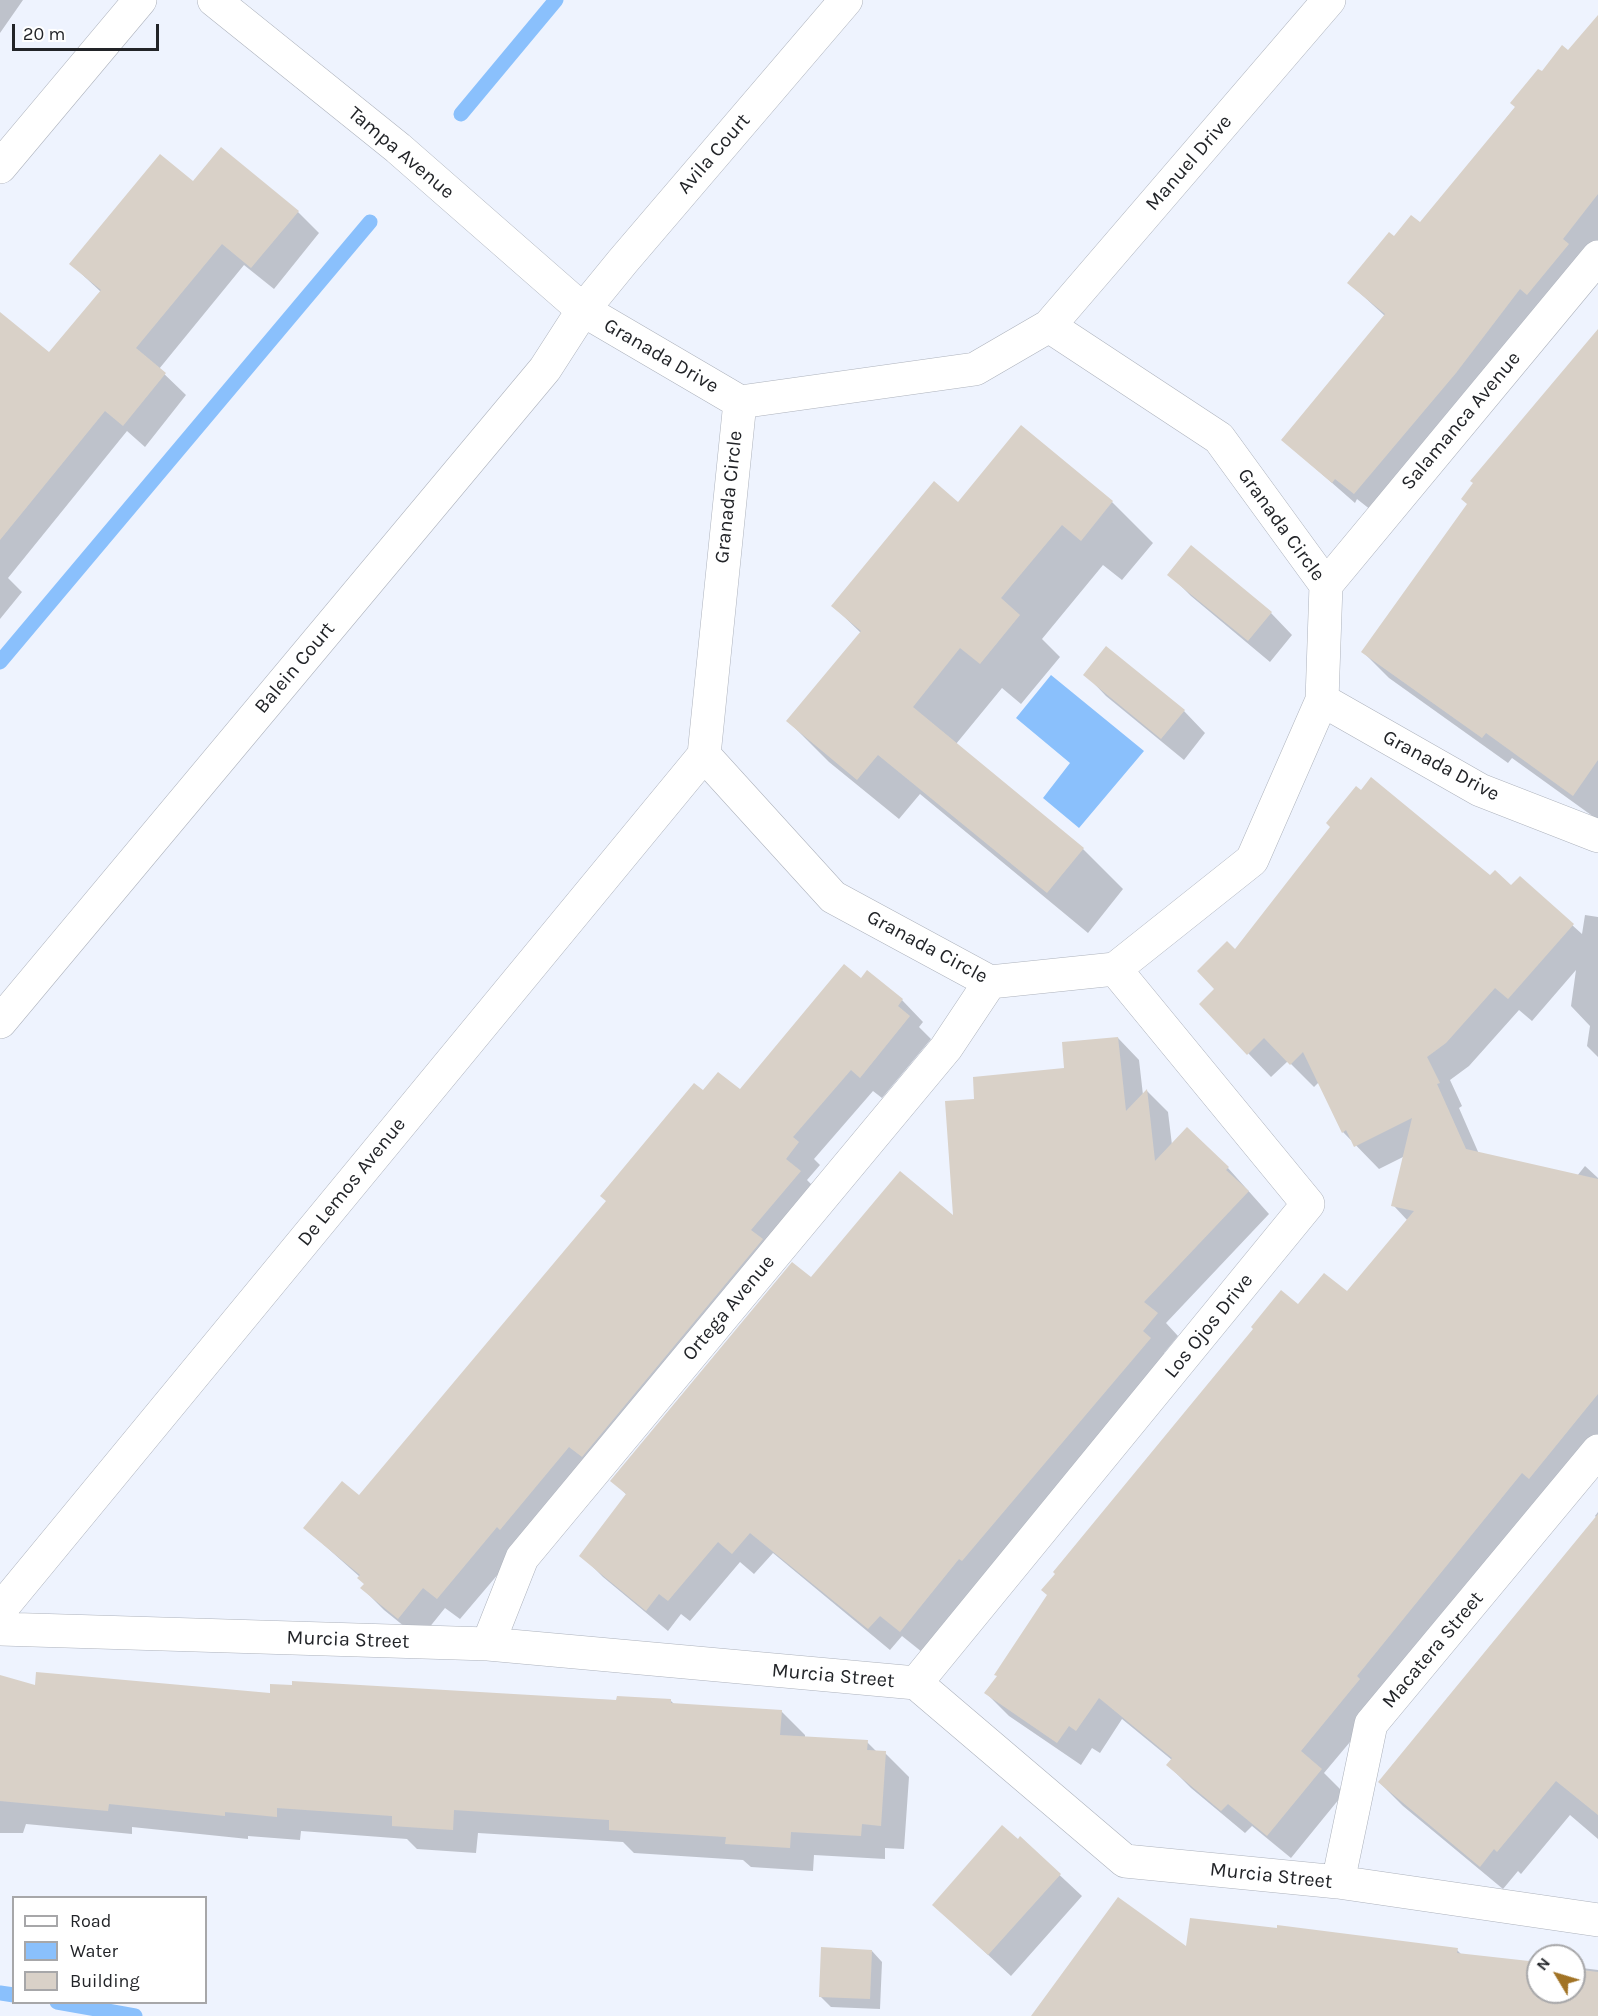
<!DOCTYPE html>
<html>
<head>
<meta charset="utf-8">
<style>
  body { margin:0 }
  #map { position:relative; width:1598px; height:2016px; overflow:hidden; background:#eef3fe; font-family:Karla,sans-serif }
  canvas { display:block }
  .legend { position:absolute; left:12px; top:1896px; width:195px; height:108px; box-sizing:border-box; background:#fff; border:2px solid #a7a7a9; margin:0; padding:8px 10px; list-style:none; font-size:18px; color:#222428 }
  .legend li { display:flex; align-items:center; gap:12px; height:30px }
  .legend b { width:30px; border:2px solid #a7a7a9 }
  .north { position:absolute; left:1526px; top:1944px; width:60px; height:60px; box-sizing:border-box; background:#fff; border:2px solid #a7a7a9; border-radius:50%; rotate:308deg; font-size:16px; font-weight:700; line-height:24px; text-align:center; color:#222428 }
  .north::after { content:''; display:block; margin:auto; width:21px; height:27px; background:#a17325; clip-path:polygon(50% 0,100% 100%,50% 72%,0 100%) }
  .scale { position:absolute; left:12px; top:24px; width:147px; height:27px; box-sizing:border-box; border:3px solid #222428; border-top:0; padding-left:8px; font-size:18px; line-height:21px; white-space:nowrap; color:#222428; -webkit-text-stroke:4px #fff; paint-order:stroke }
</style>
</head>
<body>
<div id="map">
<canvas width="1598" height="2016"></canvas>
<ul class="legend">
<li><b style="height:8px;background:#fff"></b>Road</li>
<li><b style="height:16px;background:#8ac0fc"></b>Water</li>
<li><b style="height:16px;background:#d9d1c8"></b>Building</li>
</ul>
<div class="north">N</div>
<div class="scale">20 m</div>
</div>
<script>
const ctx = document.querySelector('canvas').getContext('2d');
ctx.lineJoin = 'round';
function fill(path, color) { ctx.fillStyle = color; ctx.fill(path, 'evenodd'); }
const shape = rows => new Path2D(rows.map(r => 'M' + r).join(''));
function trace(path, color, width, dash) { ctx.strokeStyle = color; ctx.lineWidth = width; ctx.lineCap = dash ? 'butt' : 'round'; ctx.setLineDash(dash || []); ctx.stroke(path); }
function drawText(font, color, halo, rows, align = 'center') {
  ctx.font = font + ' Karla,sans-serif'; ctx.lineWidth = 4.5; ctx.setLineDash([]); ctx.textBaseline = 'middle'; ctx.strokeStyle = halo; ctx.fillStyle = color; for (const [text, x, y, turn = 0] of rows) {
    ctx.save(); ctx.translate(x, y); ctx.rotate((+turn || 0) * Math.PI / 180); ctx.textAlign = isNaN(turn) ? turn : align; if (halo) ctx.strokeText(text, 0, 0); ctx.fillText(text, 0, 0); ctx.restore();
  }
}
fill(shape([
  [1051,675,1144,751,1079,828,1043,798,1070,763,1016,718]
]), '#8ac0fc');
fill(shape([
  [0,0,23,0,0,33],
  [1598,17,1598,256,1376,514,1357,499,1355,503,1283,440,1385,316,1349,283,1394,238,1420,225,1542,74,1569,52],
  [193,183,298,212,319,233,274,289,244,265,159,369,186,395,145,447,127,431,8,578,22,592,0,619,0,342,49,354,101,292,71,264],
  [1598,330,1598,820,1512,758,1508,763,1389,678,1363,652],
  [1022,427,1112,502,1153,543,1122,580,1103,565,1042,639,1060,657,1021,704,1002,688,956,744,1083,849,1123,889,1088,933,920,794,899,819,829,762,788,721,861,633,833,606,958,504],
  [1169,574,1271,613,1292,635,1270,662,1191,596],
  [1085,674,1184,711,1205,733,1184,760,1106,696],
  [1491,877,1511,887,1520,878,1582,934,1585,915,1598,917,1598,1057,1587,1046,1590,1026,1571,1006,1576,970,1532,1021,1519,1010,1469,1066,1450,1080,1462,1106,1459,1108,1479,1154,1577,1176,1585,1166,1598,1178,1598,1446,1324,1773,1344,1793,1291,1858,1252,1826,1245,1833,1191,1788,1168,1765,1172,1760,1122,1719,1100,1753,1092,1748,1081,1765,1009,1716,986,1693,1298,1306,1347,1293,1408,1221,1393,1205,1405,1156,1379,1169,1343,1132,1319,1082,1314,1087,1288,1061,1271,1077,1201,1004,1216,989,1235,951],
  [862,980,902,1000,923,1022,919,1027,931,1039,882,1098,873,1091,814,1159,820,1165,807,1180,821,1194,460,1619,445,1608,420,1639,384,1610,362,1588,365,1585,360,1577,305,1528,359,1497,703,1092,740,1091],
  [1118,1038,1139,1060,1143,1095,1147,1091,1168,1112,1172,1145,1228,1168,1269,1214,1166,1323,1178,1336,1164,1353,1171,1360,922,1652,902,1636,890,1650,773,1553,754,1574,740,1562,690,1621,681,1614,668,1631,603,1577,581,1555,627,1495,612,1481,811,1279,955,1218,976,1100,1066,1069],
  [1598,1512,1598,1839,1570,1815,1521,1874,1518,1871,1503,1889,1403,1806,1380,1783,1597,1518,1595,1516],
  [0,1677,36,1687,271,1694,671,1701,675,1705,781,1711,805,1735,805,1738,867,1742,877,1752,885,1753,909,1777,904,1849,885,1848,885,1859,814,1855,813,1871,751,1867,743,1860,634,1853,623,1842,478,1833,476,1853,417,1849,407,1839,301,1831,300,1840,248,1836,248,1839,132,1827,132,1834,26,1824,23,1833,0,1833],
  [1020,1838,1082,1896,1011,1976,934,1905],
  [1457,1950,1462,1955,1538,1963,1538,1992,1574,1992,1574,1967,1598,1970,1598,2016,1052,2016,1192,1956],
  [872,1951,882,1962,880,2009,831,2007,820,1996]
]), '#0003');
trace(shape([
  [461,114,556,0],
  [0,662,370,222],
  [0,1993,14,1995],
  [57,2002,135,2016]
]), '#8ac0fc', 15);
fill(shape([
  [1598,15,1598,194,1563,239,1569,244,1527,295,1520,289,1456,373,1354,494,1335,479,1332,483,1281,440,1385,314,1347,283,1389,232,1394,236,1411,215,1420,222,1515,107,1510,103,1538,69,1542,71,1562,45,1568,50],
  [221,147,299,211,251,268,222,244,136,348,166,373,123,426,105,411,0,540,0,312,49,352,101,290,69,264,160,154,193,181],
  [1598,329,1598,760,1573,796,1486,733,1482,738,1361,652,1467,504,1461,499,1473,483,1470,481],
  [1021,425,1113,501,1081,541,1062,525,1001,598,1020,615,980,664,960,648,913,707,1084,848,1047,893,878,755,857,780,786,721,861,631,831,606,934,481,958,502],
  [1191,545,1272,612,1248,641,1167,575],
  [1106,646,1185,710,1161,739,1083,675],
  [1371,777,1490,875,1495,870,1511,885,1520,876,1574,924,1508,999,1495,988,1446,1043,1427,1057,1440,1083,1437,1084,1466,1149,1598,1179,1598,1394,1529,1479,1522,1473,1357,1676,1360,1679,1301,1751,1322,1769,1267,1836,1228,1804,1221,1811,1166,1765,1172,1758,1099,1698,1076,1731,1069,1726,1057,1743,984,1693,997,1676,994,1675,1047,1595,1041,1590,1055,1574,1053,1572,1253,1329,1251,1327,1281,1290,1298,1304,1324,1273,1347,1291,1414,1211,1391,1206,1412,1118,1354,1147,1346,1130,1342,1133,1303,1052,1290,1065,1264,1038,1247,1055,1199,1004,1214,989,1197,971,1227,941,1235,949,1330,827,1326,823,1356,786,1361,790],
  [844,964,861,978,867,970,903,999,898,1006,910,1016,860,1078,851,1070,793,1137,799,1142,786,1159,801,1171,751,1230,763,1239,582,1457,569,1447,500,1530,497,1527,437,1599,423,1588,398,1619,360,1588,364,1584,357,1578,360,1575,303,1528,342,1481,359,1495,606,1201,600,1196,694,1083,703,1090,718,1072,740,1089],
  [1118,1037,1126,1111,1147,1089,1155,1161,1187,1127,1229,1167,1226,1170,1249,1191,1144,1302,1158,1313,1143,1331,1151,1338,962,1561,959,1559,900,1632,880,1616,868,1629,750,1533,732,1554,718,1542,668,1601,659,1594,646,1611,579,1556,626,1494,610,1481,792,1262,811,1277,900,1171,953,1215,945,1101,974,1099,973,1077,1064,1068,1062,1042],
  [1598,1514,1598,1815,1556,1781,1497,1852,1494,1849,1480,1867,1378,1782],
  [36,1672,270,1693,270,1684,292,1685,292,1681,616,1700,617,1696,671,1699,671,1703,782,1710,780,1735,868,1740,867,1750,886,1751,881,1826,862,1824,861,1836,791,1832,790,1848,725,1844,726,1837,609,1830,609,1820,454,1810,453,1830,392,1826,392,1816,277,1808,277,1817,225,1812,225,1816,109,1804,108,1811,0,1801,0,1675,35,1685],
  [1002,1825,1018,1839,1020,1836,1061,1874,988,1955,932,1905],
  [1118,1897,1186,1946,1190,1918,1277,1928,1277,1925,1458,1948,1457,1953,1538,1962,1538,1992,1574,1992,1574,1969,1598,1972,1598,2016,1031,2016],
  [821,1947,872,1950,870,1999,819,1997]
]), '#d9d1c8');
const minor = shape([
  [214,0,398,148,583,310,740,402],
  [0,167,140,0],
  [1049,326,1219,438,1326,585,1322,700,1252,860,1115,969,990,982,833,897,704,755,740,402,975,369,1049,326,1329,0],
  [1326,585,1598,257],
  [1322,700,1480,790,1598,836],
  [0,1022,545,369,583,310,623,261,846,0],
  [0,1610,704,755],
  [0,1629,488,1644,916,1683,1125,1861,1338,1882,1598,1920],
  [488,1644,522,1558,946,1048,990,982],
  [916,1683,1308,1204,1115,969],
  [1338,1882,1371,1724,1598,1451]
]);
trace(minor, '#adb2bc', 34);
trace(minor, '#fff', 33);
drawText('20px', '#222428', '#fff', [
  ["Tampa Avenue",401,153,40],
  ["Avila Court",714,154,-49],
  ["Manuel Drive",1189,163,-49],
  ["Granada Drive",661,356,30],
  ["Salamanca Avenue",1461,421,-50],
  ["Granada Circle",729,497,-84],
  ["Granada Circle",1281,525,54],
  ["Balein Court",295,668,-50],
  ["Granada Drive",1441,766,28],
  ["Granada Circle",927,947,28],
  ["De Lemos Avenue",352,1182,-51],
  ["Ortega Avenue",729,1308,-50],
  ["Los Ojos Drive",1209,1326,-51],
  ["Murcia Street",348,1640,2],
  ["Macatera Street",1433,1650,-50],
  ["Murcia Street",833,1676,5],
  ["Murcia Street",1271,1876,6]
]);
</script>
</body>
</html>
